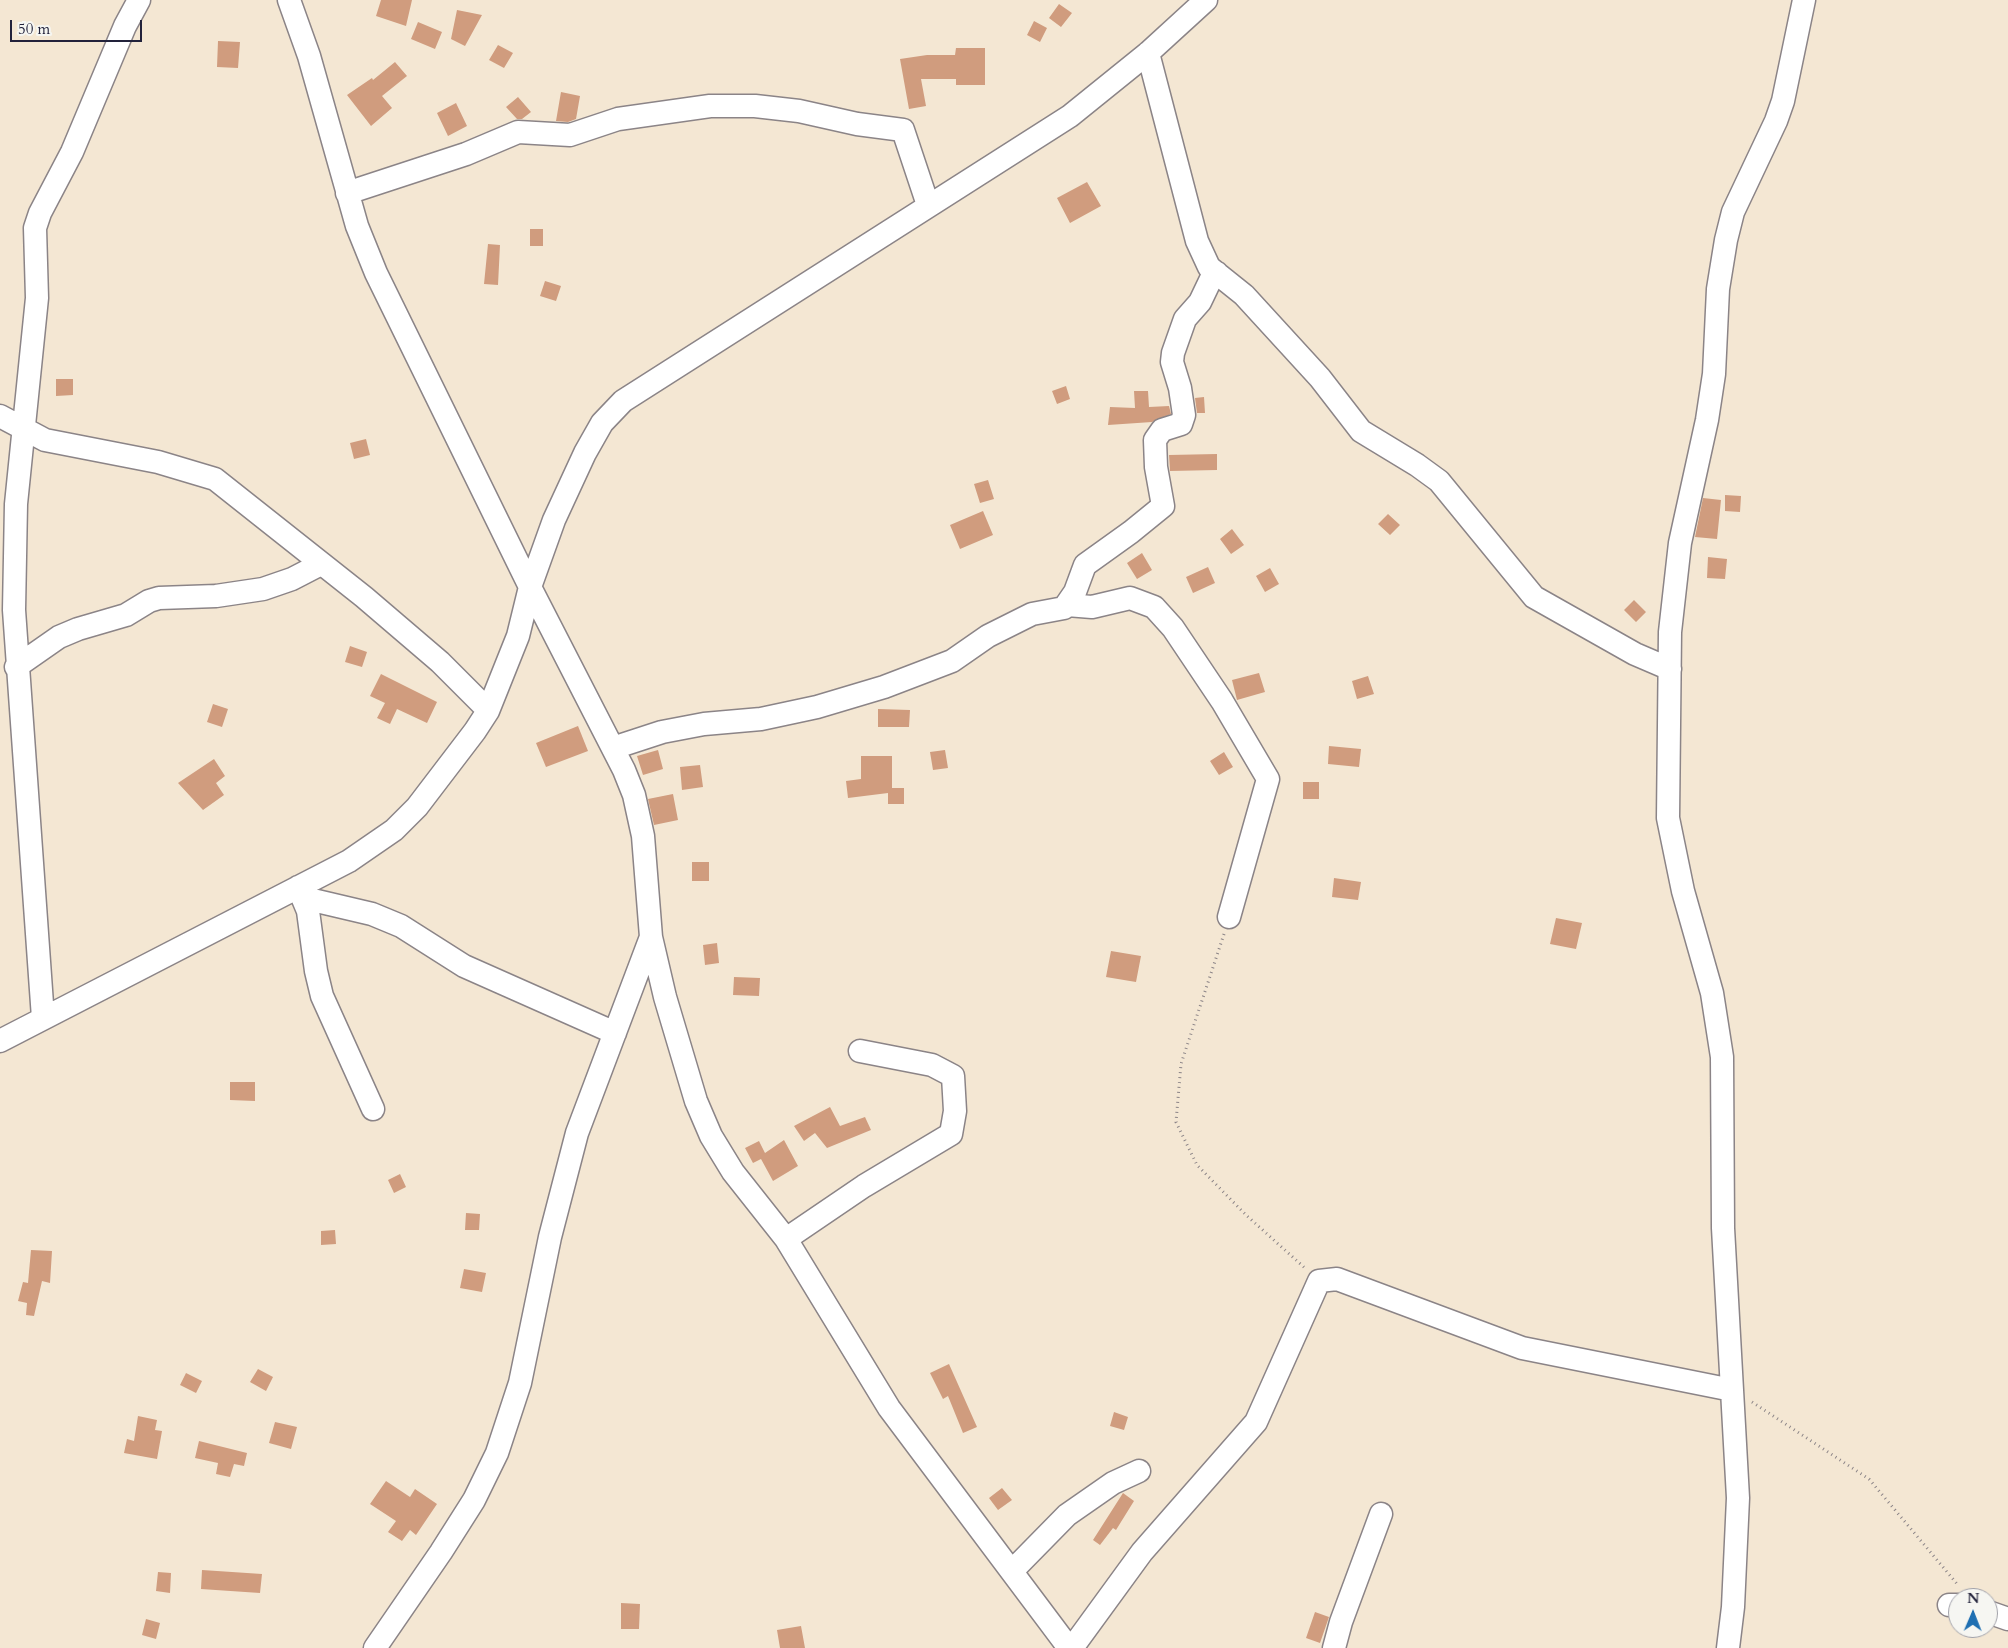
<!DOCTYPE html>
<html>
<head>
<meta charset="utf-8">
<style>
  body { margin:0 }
  #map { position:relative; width:2008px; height:1648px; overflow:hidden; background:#f4e7d3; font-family:Cardo,serif }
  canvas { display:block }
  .north { position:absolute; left:1948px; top:1588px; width:50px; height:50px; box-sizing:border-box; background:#f6f6f2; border:1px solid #a1a1a9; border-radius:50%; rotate:1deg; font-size:14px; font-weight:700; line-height:20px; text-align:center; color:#22223b }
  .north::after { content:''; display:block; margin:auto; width:18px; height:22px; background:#1f6fb2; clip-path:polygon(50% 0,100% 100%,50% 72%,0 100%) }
  .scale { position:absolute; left:10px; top:20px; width:132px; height:22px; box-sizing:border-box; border:2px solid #22223b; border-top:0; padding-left:6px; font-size:15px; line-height:18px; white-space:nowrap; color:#22223b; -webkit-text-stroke:4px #f6f6f2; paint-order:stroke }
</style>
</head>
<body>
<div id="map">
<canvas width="2008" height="1648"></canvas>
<div class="north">N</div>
<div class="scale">50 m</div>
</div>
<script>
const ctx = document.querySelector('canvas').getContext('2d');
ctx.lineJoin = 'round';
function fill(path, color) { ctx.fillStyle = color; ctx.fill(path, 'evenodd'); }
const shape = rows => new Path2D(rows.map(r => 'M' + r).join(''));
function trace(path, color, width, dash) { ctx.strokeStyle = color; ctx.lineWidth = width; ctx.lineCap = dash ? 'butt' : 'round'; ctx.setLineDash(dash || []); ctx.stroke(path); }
fill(shape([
  [381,0,412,0,406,26,376,16],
  [1059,4,1072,13,1061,27,1049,18],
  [457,10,482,15,465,46,451,39],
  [1034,21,1047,28,1040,42,1027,35],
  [418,22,442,32,435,49,411,39],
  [218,41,240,42,238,68,217,67],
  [498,45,513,53,504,68,489,60],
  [956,48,985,48,985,85,956,85,956,79,921,79,926,106,909,109,900,59,927,55,955,55],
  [395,62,407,76,382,96,392,108,371,126,347,95,372,78,373,80],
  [561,92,580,96,576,119,568,122,556,121],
  [518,97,531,112,522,119,517,119,506,107],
  [456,103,467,126,448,136,437,113],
  [1087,182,1101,206,1070,223,1057,198],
  [530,229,543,229,543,246,530,246],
  [488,244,500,245,498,285,484,284],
  [545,281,561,286,556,301,540,296],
  [56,379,73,379,73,395,56,396],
  [1066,386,1070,399,1057,404,1052,391],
  [1134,391,1148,391,1149,407,1169,406,1171,414,1152,422,1108,425,1110,407,1135,408],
  [1204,397,1205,413,1197,413,1195,398],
  [366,439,370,455,354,459,350,443],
  [1217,454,1217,470,1170,471,1169,455],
  [988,480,994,499,980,503,974,484],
  [1725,495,1741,496,1740,512,1725,511],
  [1703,498,1721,500,1717,539,1695,537],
  [983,511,993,535,960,549,950,525],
  [1388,514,1400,525,1390,535,1378,524],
  [1232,529,1244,545,1231,554,1220,539],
  [1142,553,1152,570,1137,579,1127,563],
  [1708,557,1727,559,1725,579,1707,578],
  [1208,567,1215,583,1193,593,1186,577],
  [1270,568,1279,584,1265,592,1256,576],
  [1634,600,1646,612,1636,622,1624,610],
  [350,646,367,652,362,667,345,662],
  [1259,673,1265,692,1237,700,1232,680],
  [381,674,437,702,427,723,397,709,390,724,377,718,385,703,370,696],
  [1368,676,1374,694,1357,699,1352,681],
  [213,704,228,709,222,727,207,722],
  [878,709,910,710,909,727,878,727],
  [578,726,588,751,546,767,536,743],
  [1329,746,1361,749,1359,767,1328,764],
  [658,750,663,769,643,775,637,756],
  [945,750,948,768,933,770,930,752],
  [1224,752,1233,767,1219,775,1210,761],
  [861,756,892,756,892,788,904,788,904,804,888,804,888,793,848,798,846,781,861,779],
  [214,759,225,776,216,783,224,795,203,810,178,783],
  [700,765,703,787,682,790,680,767],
  [1303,782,1319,782,1319,799,1303,799],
  [673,794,678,820,654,825,648,799],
  [692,862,709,862,709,881,692,881],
  [1334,878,1361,882,1358,900,1332,897],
  [1556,918,1582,923,1576,949,1550,944],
  [717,943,719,963,705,965,703,945],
  [1111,951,1141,956,1136,982,1106,977],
  [734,977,760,978,759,996,733,995],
  [230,1082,255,1082,255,1101,230,1100],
  [830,1107,840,1126,865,1117,871,1130,827,1148,815,1133,804,1141,794,1126],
  [784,1140,798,1166,773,1181,761,1159,753,1163,745,1148,759,1141,765,1153],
  [400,1174,406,1187,394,1193,388,1180],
  [466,1213,480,1214,479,1230,465,1230],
  [335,1230,336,1244,321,1245,321,1231],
  [31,1250,52,1251,50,1283,42,1281,34,1316,26,1315,27,1303,18,1301,23,1282,28,1283],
  [464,1269,486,1273,482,1292,460,1288],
  [949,1364,977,1427,963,1433,948,1396,943,1399,930,1373],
  [258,1369,273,1377,266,1391,250,1382],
  [186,1373,202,1381,196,1393,180,1385],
  [1114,1412,1128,1417,1124,1430,1110,1426],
  [138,1416,157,1420,155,1430,162,1431,157,1459,124,1453,127,1439,134,1441],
  [275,1422,297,1427,291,1449,269,1443],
  [199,1441,247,1453,244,1466,234,1464,230,1477,216,1474,218,1463,195,1458],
  [386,1481,410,1497,415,1489,437,1504,416,1535,410,1530,402,1541,388,1532,396,1521,370,1504],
  [1002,1488,1012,1500,998,1510,989,1498],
  [1123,1493,1134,1501,1116,1530,1113,1528,1100,1545,1093,1540],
  [202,1570,262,1574,260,1593,201,1589],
  [158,1572,171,1573,170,1593,156,1591],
  [621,1603,640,1604,639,1629,621,1629],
  [1315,1612,1329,1617,1320,1643,1306,1638],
  [146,1619,160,1623,156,1639,142,1635],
  [801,1626,805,1648,780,1648,777,1630]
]), '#d09c7e');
const minor = shape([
  [289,0,309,56,357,226,376,273,530,587,624,770,634,795,643,836,651,937,665,997,696,1101,711,1136,733,1172,786,1239,889,1408,1069,1648],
  [1148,53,1197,241,1209,267,1244,295,1320,378,1361,431,1417,465,1439,481,1534,597,1635,654,1670,669],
  [347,193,466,154,518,132,570,135,618,119,710,106,755,106,799,111,857,124,903,130,928,205],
  [0,416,45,440,158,462,215,479,364,597,440,662,488,710],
  [1067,605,1092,607,1130,598,1154,607,1173,628,1222,701,1268,779,1229,917],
  [16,667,59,637,78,629,126,615,149,601,159,598,216,596,263,589,292,579,321,564],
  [613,748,662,732,704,724,761,719,817,707,884,687,952,661,988,636,1032,614,1064,608,1075,592,1085,565,1131,532,1163,506,1156,467,1155,440,1162,430,1181,424,1184,415,1180,388,1172,362,1173,353,1185,319,1200,302,1211,279,1217,273],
  [298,887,308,911,316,971,322,996,373,1109],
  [304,898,372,914,401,926,464,966,615,1033],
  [43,1018,14,610,16,504,37,298,35,228,40,213,72,152,125,26,139,0],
  [0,1041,349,861,394,830,417,807,475,731,488,711,518,636,530,587,554,520,585,453,602,423,623,401,1070,116,1148,53,1206,0],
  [786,1239,864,1186,951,1134,955,1111,953,1076,932,1065,860,1051],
  [1012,1571,1067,1515,1113,1483,1139,1471],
  [1949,1605,1958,1605],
  [1988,1612,2008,1619],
  [375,1648,441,1552,474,1500,497,1453,520,1383,550,1237,577,1133,651,937],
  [1072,1648,1142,1552,1256,1422,1319,1281,1337,1279,1522,1348,1732,1390],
  [1334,1648,1341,1622,1381,1514],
  [1728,1648,1733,1607,1738,1498,1723,1228,1722,1057,1712,993,1683,891,1668,818,1670,632,1680,543,1707,420,1714,374,1718,289,1726,240,1733,212,1776,121,1783,101,1804,0]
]);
trace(minor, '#8b8487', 25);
trace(shape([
  [1224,934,1181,1064,1176,1122,1197,1165,1246,1215,1306,1269],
  [1752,1402,1869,1479,1958,1585]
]), '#8b8487', 3, [1, 4]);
trace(minor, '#fff', 22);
</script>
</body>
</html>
